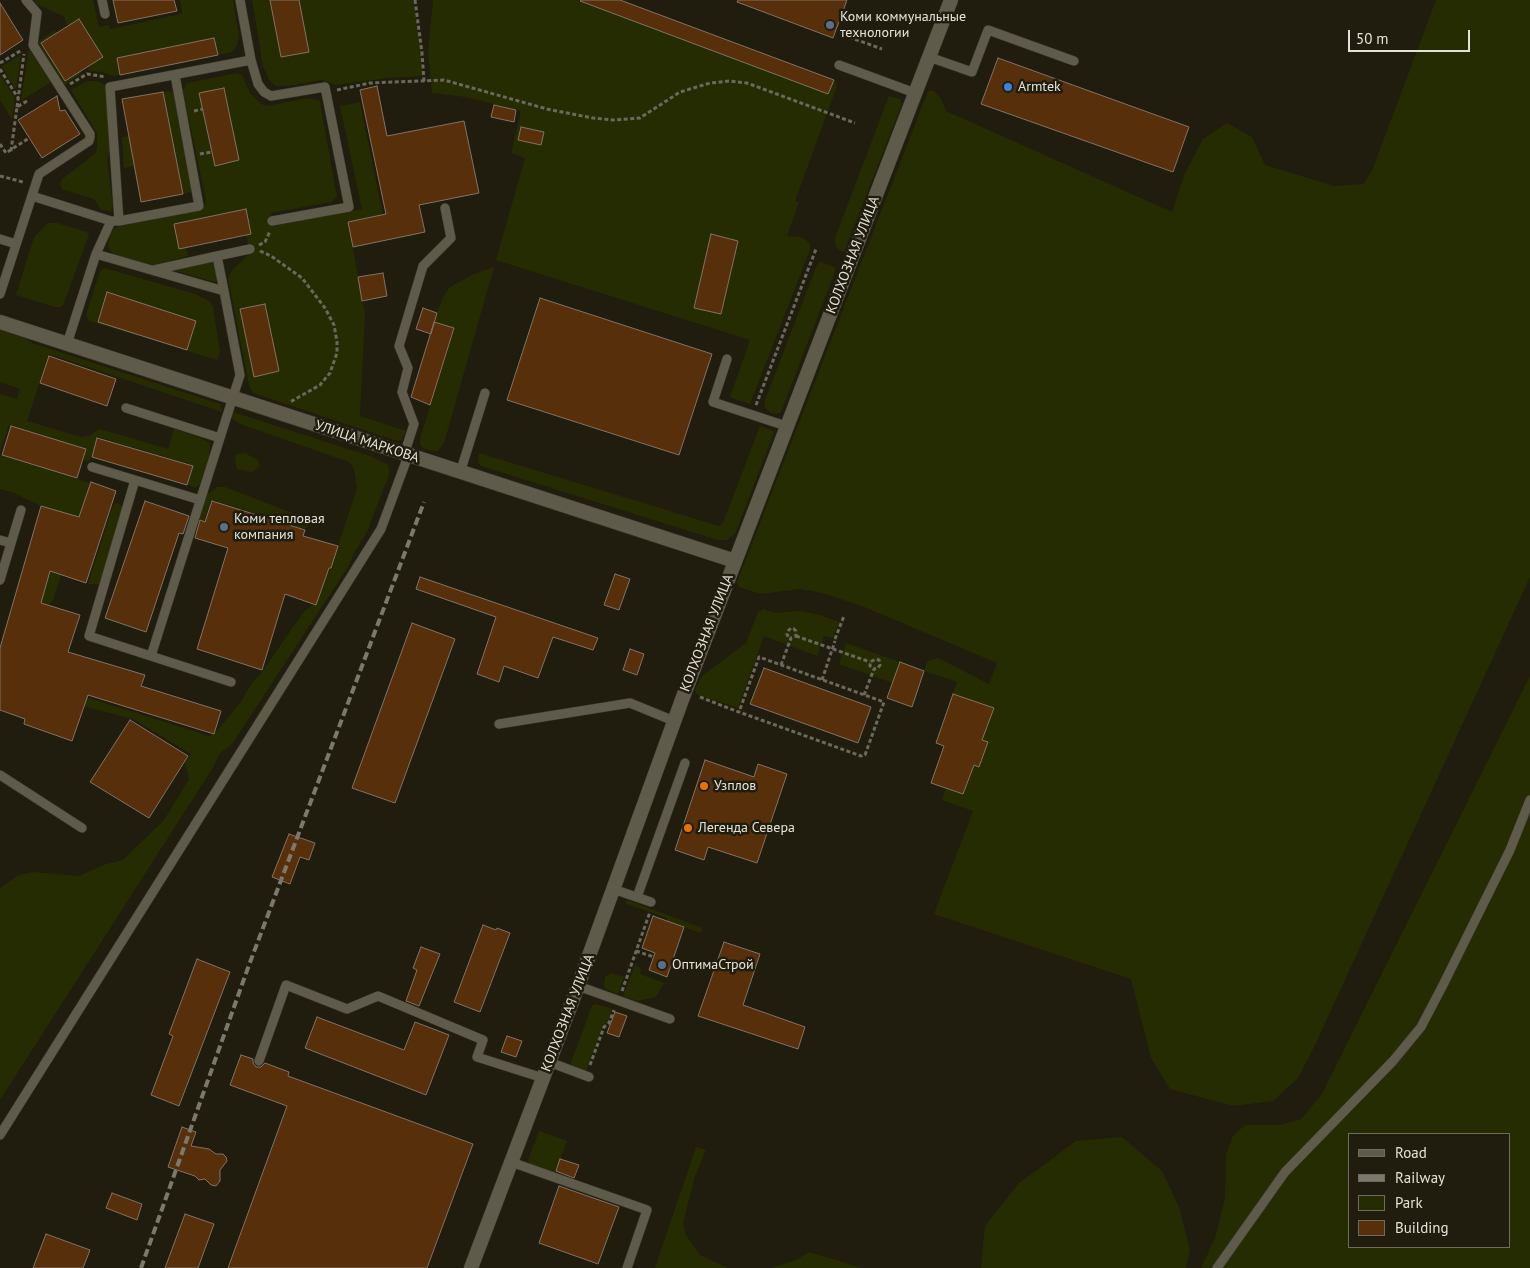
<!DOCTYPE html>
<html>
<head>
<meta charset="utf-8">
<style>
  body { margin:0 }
  #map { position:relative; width:1530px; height:1268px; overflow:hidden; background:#201d0e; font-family:"PT Sans",sans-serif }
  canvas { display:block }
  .legend { position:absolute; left:1348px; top:1133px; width:162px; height:115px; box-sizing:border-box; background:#201d0e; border:1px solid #6e6c5f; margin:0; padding:6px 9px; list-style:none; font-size:15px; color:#e4e3d9 }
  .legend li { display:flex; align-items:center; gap:10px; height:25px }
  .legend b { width:25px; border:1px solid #6e6c5f }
  .scale { position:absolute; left:1348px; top:30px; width:122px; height:22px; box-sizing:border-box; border:2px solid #e4e3d9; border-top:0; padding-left:6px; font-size:15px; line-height:18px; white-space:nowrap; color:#e4e3d9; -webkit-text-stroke:4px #201d0e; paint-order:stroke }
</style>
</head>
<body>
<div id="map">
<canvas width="1530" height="1268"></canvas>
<ul class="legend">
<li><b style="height:6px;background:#5e5b4b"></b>Road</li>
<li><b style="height:6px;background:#7b796d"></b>Railway</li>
<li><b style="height:14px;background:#262c01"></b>Park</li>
<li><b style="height:14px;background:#57300b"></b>Building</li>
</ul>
<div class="scale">50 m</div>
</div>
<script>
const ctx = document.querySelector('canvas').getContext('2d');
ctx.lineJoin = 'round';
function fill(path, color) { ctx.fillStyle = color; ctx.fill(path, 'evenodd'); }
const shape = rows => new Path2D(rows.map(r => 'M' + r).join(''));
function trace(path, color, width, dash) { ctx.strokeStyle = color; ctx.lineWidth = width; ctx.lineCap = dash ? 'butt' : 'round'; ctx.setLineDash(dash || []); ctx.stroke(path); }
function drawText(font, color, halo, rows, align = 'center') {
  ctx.font = font + ' "PT Sans",sans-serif'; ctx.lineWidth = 5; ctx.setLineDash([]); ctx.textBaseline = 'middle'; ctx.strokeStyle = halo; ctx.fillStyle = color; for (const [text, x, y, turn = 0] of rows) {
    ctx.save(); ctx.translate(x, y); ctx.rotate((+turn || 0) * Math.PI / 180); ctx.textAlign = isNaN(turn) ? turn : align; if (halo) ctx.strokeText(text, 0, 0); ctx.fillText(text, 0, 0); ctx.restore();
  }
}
fill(shape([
  [34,0,93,0,99,27,109,25,110,29,181,14,182,11,180,0,233,0,239,36,237,45,232,52,218,55,214,39,117,58,120,75,113,76,102,72,90,71,87,67,103,57,79,19,68,26,63,16,38,5],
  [252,0,413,0,421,50,422,76,388,78,335,85,322,80,287,86,276,86,269,80,263,66],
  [433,0,576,0,828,94,834,80,836,83,837,86,795,201,799,202,787,236,800,237,806,240,810,244,810,250,750,404,730,397,750,340,496,260,525,158,511,153,521,111,466,97,432,93,428,52],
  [1436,0,1530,0,1530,577,1315,1045,1298,1078,1273,1101,1233,1106,1170,1089,1151,1058,1131,979,934,914,973,811,942,800,946,788,963,794,974,765,987,742,982,740,993,708,953,694,957,682,924,671,927,662,938,658,989,684,997,663,862,606,822,593,800,589,761,594,739,587,737,582,928,91,934,91,940,97,946,111,1172,212,1185,173,1203,139,1227,123,1252,137,1265,165,1334,186,1364,184,1373,168],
  [55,30,57,33,41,43,64,81,80,72,81,74,62,86,37,43],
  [29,49,51,82,21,101],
  [21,55,16,90,2,66],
  [237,73,242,75,250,93,261,104,267,106,308,98,318,100,320,102,337,197,331,202,271,213,273,226,362,209,340,106,360,102,383,215,348,222,365,314,360,416,406,431,401,440,397,441,253,393,249,385,228,278,233,269,250,253,246,235,251,234,245,209,174,224,179,249,186,248,188,256,156,265,151,266,118,257,112,253,108,246,110,235,113,229,119,226,201,209,205,205,206,200,183,91,187,83],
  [0,74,15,98,12,119,0,100],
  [91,81,98,81,105,85,111,145,107,161,113,206,111,211,101,210,94,199,62,189,60,184,62,179,95,154,97,148,97,133,71,90,85,82],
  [172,91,174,95,192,189,191,192,183,194,163,92],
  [889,96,900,99,902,104,844,252,840,251,836,247,835,241,836,235],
  [129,136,134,166,124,168,122,137],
  [48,223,57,223,87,232,89,235,63,305,60,307,55,307,16,295,34,237],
  [209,261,213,262,216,270,217,279,215,282,173,270,175,267],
  [820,262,835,267,835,272,781,412,776,414,770,412,765,407,765,400,817,265],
  [494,267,444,443,438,451,428,450,422,447,420,443,421,436,454,329,434,322,437,313,443,297,450,287,474,274],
  [104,268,195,294,209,301,213,307,220,352,217,360,90,321,86,316,87,311,100,271],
  [0,330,24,338,32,343,220,404,222,412,49,354,27,421,81,437,91,435,94,432,100,429,168,449,174,429,199,437,210,443,209,456,200,484,195,488,188,484,193,465,98,437,90,460,86,461,84,460,86,449,9,425,0,452,0,394,17,399,20,389,0,382],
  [233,412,370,456,388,465,390,472,367,532,355,551,348,567,232,744,219,754,214,766,0,1100,0,888,19,875,33,872,79,876,106,864,123,860,164,820,189,779,185,763,191,754,133,719,82,706,60,689,209,736,214,734,240,703,252,683,261,673,305,610,316,604,324,580,331,568,357,488,354,469,349,462,243,425,235,421,231,417],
  [760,426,773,431,773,435,735,534,726,540,718,540,481,466,478,462,479,453,719,526,723,523],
  [245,453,258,460,260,466,252,472,237,469,235,460,236,454],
  [0,455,91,483,53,600,49,605,41,603,67,514,41,506,12,492,0,489],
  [218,487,225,487,308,519,309,524,306,528,302,528,213,500,211,500,205,521,201,521,198,515,207,494],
  [118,503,123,507,102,584,88,584,112,508,114,504],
  [763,609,775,613,800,611,820,615,839,622,833,638,824,636,817,656,764,636,738,708,696,694,695,690,702,676,746,643,758,612],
  [846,643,900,662,893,683,839,664],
  [1530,676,1530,1268,1201,1268,1215,1238,1225,1199,1226,1155,1233,1136,1245,1125,1280,1125,1301,1119,1322,1094],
  [1349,1134,1509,1134,1509,1247,1349,1247],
  [627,900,702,928,701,933,666,921,667,918,625,903],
  [635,965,641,968,640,974,664,983,656,997,638,1001,623,996],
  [611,973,624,977,618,994,606,989,604,987,605,977],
  [596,1004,612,1009,608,1022,603,1025,586,1072,572,1066,571,1062,592,1006],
  [539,1131,567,1141,555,1173,530,1164,528,1160],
  [1122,1137,1162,1171,1179,1207,1190,1250,1186,1268,981,1268,985,1226,1018,1184,1076,1141],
  [696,1147,706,1150,695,1176,683,1223,686,1235,700,1255,728,1268,655,1268],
  [809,1252,862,1268,771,1268,796,1260]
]), '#262c01');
const building = shape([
  [113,0,174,0,177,11,118,23,113,0],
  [270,0,299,0,309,52,281,57,270,0],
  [581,0,620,0,834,80,828,94,580,1,581,0],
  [738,0,847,0,833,38,737,2,738,0],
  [0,3,23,40,0,55,0,3],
  [79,19,103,57,65,81,41,43,79,19],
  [214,38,218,55,120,75,117,58,214,38],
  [998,58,1189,127,1173,172,981,104,998,58],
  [377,86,387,136,464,121,479,193,419,205,425,232,353,247,348,222,386,214,360,90,377,86],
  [224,88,239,160,215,166,199,93,224,88],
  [163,92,183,194,141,202,122,99,163,92],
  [57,96,60,111,65,110,80,134,42,158,18,120,57,96],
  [494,105,516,110,514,122,491,117,494,105],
  [521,127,544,132,541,145,518,140,521,127],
  [246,209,251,234,179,249,174,224,246,209],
  [711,234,738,241,721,314,694,308,711,234],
  [383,273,387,296,362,301,358,277,383,273],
  [107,292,196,321,187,350,98,322,107,292],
  [540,298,712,354,679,455,507,400,540,298],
  [265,304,279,371,254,377,240,309,265,304],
  [423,308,437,313,431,334,416,329,423,308],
  [434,322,454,328,430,405,411,397,434,322],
  [49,356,116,379,107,406,40,383,49,356],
  [11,426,86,449,77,478,2,455,11,426],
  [97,438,193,466,187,485,92,457,97,438],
  [91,482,116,491,86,583,50,571,41,603,80,615,68,652,145,675,141,686,221,711,214,734,88,695,72,741,24,724,25,719,0,710,0,648,41,506,79,517,91,482],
  [145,501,189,516,183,534,179,533,146,632,105,618,145,501],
  [212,501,305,530,303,536,338,546,331,568,329,568,316,605,285,594,262,670,197,649,228,548,195,538,200,520,205,522,212,501],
  [615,574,630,579,619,610,604,605,615,574],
  [420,577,598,638,593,650,553,637,538,678,504,666,499,682,477,674,496,617,416,589,420,577],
  [412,623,455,639,395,803,352,788,412,623],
  [630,649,644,654,637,675,623,670,630,649],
  [900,662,924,671,912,707,887,698,900,662],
  [764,668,871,707,858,743,750,704,764,668],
  [953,694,994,708,982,740,988,742,979,767,974,765,963,794,931,783,944,746,936,743,953,694],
  [130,720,188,756,149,818,90,782,130,720],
  [705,760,754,777,758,764,787,774,757,863,708,847,704,860,675,850,705,760],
  [289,834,315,843,309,860,300,857,290,884,272,877,289,834],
  [653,916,684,927,667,977,649,970,655,953,642,948,653,916],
  [483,925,496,930,497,928,510,933,480,1012,454,1002,483,925],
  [724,942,760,954,743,1005,805,1027,798,1049,698,1016,724,942],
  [421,947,440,954,419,1006,406,1001,417,970,413,968,421,947],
  [197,959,230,972,179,1106,151,1095,173,1036,169,1034,197,959],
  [615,1012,627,1016,619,1037,607,1033,615,1012],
  [317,1017,404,1050,415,1022,449,1035,426,1095,305,1048,317,1017],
  [507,1036,522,1041,516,1057,501,1052,507,1036],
  [241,1055,253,1059,253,1063,256,1067,261,1067,265,1063,289,1072,288,1076,473,1144,427,1268,228,1268,287,1106,230,1085,241,1055],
  [182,1127,196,1132,191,1146,209,1149,216,1154,223,1154,226,1157,227,1161,220,1170,220,1181,216,1186,211,1185,205,1179,199,1180,195,1176,168,1167,182,1127],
  [560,1159,579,1165,574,1178,556,1171,560,1159],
  [559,1186,619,1207,598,1264,539,1243,559,1186],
  [112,1193,142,1204,137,1220,106,1208,112,1193],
  [185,1214,214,1224,198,1268,165,1268,185,1214],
  [46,1234,90,1250,83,1268,33,1268,46,1234]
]);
fill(building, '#57300b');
trace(building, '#827267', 1);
const service = shape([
  [102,0,105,14],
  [240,0,251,60,258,84,264,92,271,96,325,87,349,207,272,221],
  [929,57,972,72,988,30,1074,61],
  [839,65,915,93],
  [175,75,199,206,119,221,110,87,251,60],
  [32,196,111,221],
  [0,239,16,244],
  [96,254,224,291,240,375,220,438],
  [217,256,250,249],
  [154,270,217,256,224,291],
  [0,294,39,174,89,141,90,137,90,134,33,45,37,13,26,0],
  [67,344,96,254,111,221,119,221],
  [727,359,713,402,786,426],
  [126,408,220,438,151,656],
  [404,455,414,424,402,392,408,368,399,346,423,266,451,238,445,208],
  [92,467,135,480,89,636,231,682],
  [460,473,485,393],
  [135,480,200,500],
  [0,540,11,543],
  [0,580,21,510],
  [499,724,630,703,674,721],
  [0,775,82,828],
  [613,889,651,902],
  [637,897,685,763],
  [578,986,670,1019],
  [259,1061,286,985,347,1009,378,996,483,1040,477,1057,543,1078],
  [549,1062,589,1077],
  [0,1135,381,529,408,456],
  [511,1162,647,1210,627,1268],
  [1217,1268,1285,1172,1393,1061,1421,1027,1443,985,1510,850,1530,800]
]);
const tertiary = shape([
  [0,322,735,561],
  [471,1268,578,986,683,697,951,0]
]);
trace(service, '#393730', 10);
trace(tertiary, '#393730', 15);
trace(shape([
  [415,0,422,53,424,81],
  [849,37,882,49],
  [0,63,22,50],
  [0,69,18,98],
  [70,84,87,74,106,77],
  [337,90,370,83,444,80,547,109,593,118,613,120,640,118,680,92,710,83,730,81,747,83,855,123],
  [17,107,24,54],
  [194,111,203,109],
  [0,144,6,153,29,138],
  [11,151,17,107,27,101],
  [200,154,212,152],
  [0,176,23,182],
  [259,245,265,242,270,231],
  [260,251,271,256,302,278,325,308,334,325,337,342,337,353,330,373,320,385,290,402],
  [756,405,816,249],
  [796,636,870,662],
  [835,639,844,616],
  [781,665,791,638,796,636,796,631,794,629,791,628,787,632,787,635,791,638],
  [822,680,835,641],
  [864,695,874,669,878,668,880,665,879,660,876,659,870,662,870,666,874,669],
  [700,697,728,708,739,712,861,756,865,755,884,702,759,657,739,712],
  [636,951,654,957],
  [622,991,650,912],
  [590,1065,604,1027,609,1023,614,1010]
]), '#6b695c', 3, [4, 2.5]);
trace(service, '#5e5b4b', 9);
trace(tertiary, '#5e5b4b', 14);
trace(shape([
  [141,1268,249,965,424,502]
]), '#7b796d', 4, [8, 4]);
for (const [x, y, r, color] of [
  [830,25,5,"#5c6f8a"],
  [1008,87,5,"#3f7fe0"],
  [224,527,5,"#5c6f8a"],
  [704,786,5,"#e8710a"],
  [688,828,5,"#e8710a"],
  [662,965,5,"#5c6f8a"]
]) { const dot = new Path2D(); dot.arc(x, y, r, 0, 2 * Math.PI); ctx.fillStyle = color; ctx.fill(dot); trace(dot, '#201d0e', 2); }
drawText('14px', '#e4e3d9', '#201d0e', [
  ["Коми коммунальные",840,17],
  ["технологии",840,33],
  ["Armtek",1018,87],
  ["Коми тепловая",234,519],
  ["компания",234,535],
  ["Узплов",714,786],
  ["Легенда Севера",698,828],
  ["ОптимаСтрой",672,965]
], 'left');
drawText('14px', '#e4e3d9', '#201d0e', [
  ["КОЛХОЗНАЯ УЛИЦА",853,255,-69],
  ["УЛИЦА МАРКОВА",367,442,18],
  ["КОЛХОЗНАЯ УЛИЦА",707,633,-69],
  ["КОЛХОЗНАЯ УЛИЦА",568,1013,-69]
]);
</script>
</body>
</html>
